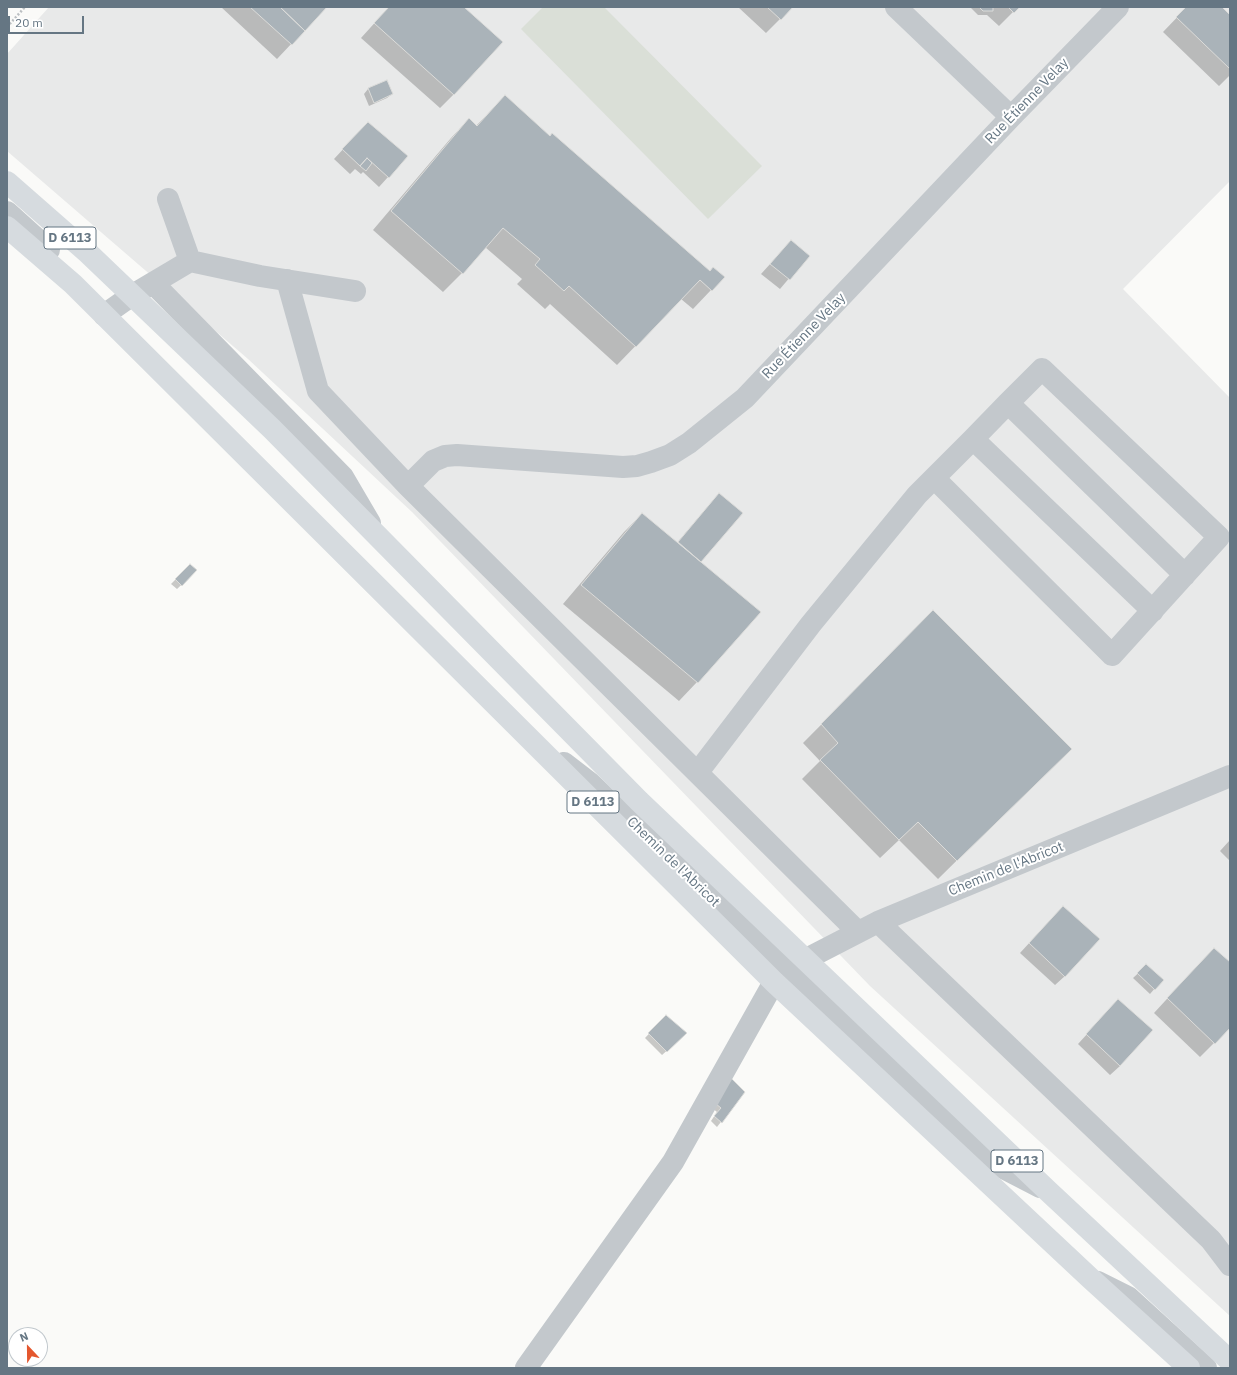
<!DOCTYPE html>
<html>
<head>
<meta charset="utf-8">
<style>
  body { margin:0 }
  #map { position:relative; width:1237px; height:1375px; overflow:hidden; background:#fafaf8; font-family:"IBM Plex Sans",sans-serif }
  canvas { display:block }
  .frame { position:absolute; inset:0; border:8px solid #657683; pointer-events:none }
  .north { position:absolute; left:8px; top:1327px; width:40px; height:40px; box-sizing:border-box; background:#fff; border:1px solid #c1c8cd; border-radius:50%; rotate:338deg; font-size:11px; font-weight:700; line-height:16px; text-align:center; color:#657683 }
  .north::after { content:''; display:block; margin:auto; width:14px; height:18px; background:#e4572e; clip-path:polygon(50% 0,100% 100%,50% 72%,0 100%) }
  .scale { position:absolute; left:8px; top:16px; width:76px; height:18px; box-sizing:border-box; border:2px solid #657683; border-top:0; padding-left:5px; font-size:12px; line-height:14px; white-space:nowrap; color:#657683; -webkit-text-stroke:3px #fff; paint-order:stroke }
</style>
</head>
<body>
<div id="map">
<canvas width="1237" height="1375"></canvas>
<div class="frame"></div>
<div class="north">N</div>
<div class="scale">20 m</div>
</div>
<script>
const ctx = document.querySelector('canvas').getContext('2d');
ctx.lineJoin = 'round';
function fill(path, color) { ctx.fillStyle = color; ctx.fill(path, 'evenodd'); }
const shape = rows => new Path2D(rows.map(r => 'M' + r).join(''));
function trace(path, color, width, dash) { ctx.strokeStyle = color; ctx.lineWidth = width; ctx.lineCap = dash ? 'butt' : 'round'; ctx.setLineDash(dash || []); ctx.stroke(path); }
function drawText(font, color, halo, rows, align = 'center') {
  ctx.font = font + ' "IBM Plex Sans",sans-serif'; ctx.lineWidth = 4; ctx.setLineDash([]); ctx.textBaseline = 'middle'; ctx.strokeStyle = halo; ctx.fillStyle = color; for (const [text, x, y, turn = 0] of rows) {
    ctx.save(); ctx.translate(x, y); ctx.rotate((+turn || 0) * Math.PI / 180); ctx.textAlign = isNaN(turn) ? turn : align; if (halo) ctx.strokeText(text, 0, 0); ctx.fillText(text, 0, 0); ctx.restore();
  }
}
fill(shape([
  [49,7,1230,7,1230,181,1123,289,1230,398,1230,1316,870,986,412,512,248,359,7,151,7,54]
]), '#e8e9e9');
fill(shape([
  [543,7,604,7,762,166,708,219,521,29]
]), '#dadfd7');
fill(shape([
  [221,7,326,7,277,59],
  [389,7,462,7,454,94,440,108,361,38],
  [738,7,792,7,766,33],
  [970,7,1018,7,999,26,987,15,978,15],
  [1187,7,1220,7,1230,17,1230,75,1219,86,1163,32],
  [387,81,392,94,387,98,369,106,364,94,368,89],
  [505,96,711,290,693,309,681,299,617,365,550,304,545,309,517,284,522,279,485,247,462,273,443,292,373,230,451,138,469,119,476,126],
  [359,132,407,156,379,187,363,172,361,174,355,169,350,174,334,159],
  [791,241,808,256,780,289,761,274],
  [710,504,678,544,697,682,679,701,563,604,624,532,642,514,677,543],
  [190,565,196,571,177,589,171,584],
  [933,612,1070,749,938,879,899,840,880,858,802,779,820,761,803,743],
  [1230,840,1230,861,1220,851],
  [1054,916,1065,976,1055,985,1020,953],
  [1200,963,1230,964,1230,1027,1200,1057,1154,1013],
  [1146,966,1162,980,1150,994,1133,978],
  [1109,1010,1120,1066,1110,1075,1078,1044],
  [666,1016,681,1038,662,1055,645,1038],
  [744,1092,717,1127,711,1121,717,1112,707,1104]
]), '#0003');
const building = shape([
  [250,7,280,7,305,31,292,45,250,7],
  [280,7,327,7,305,31,280,7],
  [389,7,464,7,503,42,454,95,374,23,389,7],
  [767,7,793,7,781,20,767,7],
  [979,7,993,7,993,11,983,11,979,7],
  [1008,7,1020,7,1014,13,1008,7],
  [1186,7,1222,7,1230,15,1230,69,1176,17,1186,7],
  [387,80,393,94,374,103,368,88,387,80],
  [505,95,550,136,552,133,710,271,713,267,725,277,712,291,700,280,636,347,569,286,564,291,535,265,540,259,503,228,463,274,391,211,469,118,477,126,505,95],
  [368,122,408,156,389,178,367,158,360,166,342,149,368,122],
  [367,158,372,163,366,171,360,166,367,158],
  [791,240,810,256,790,280,770,264,791,240],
  [719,493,743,513,701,562,678,542,719,493],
  [642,513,761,612,698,683,581,585,642,513],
  [190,564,197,570,182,586,175,579,190,564],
  [933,610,1072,749,957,861,918,822,899,840,820,760,838,743,821,724,933,610],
  [1063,906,1100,939,1065,977,1029,943,1063,906],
  [1214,948,1230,962,1230,1028,1215,1044,1167,998,1214,948],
  [1146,964,1164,980,1155,990,1137,973,1146,964],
  [1118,999,1153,1030,1120,1066,1086,1034,1118,999],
  [666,1015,687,1033,667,1052,648,1033,666,1015],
  [731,1078,745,1092,722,1123,714,1116,721,1108,710,1099,731,1078]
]);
fill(building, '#aab3b9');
trace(building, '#dcdcda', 1);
trace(shape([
  [7,27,25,7]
]), '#bbbfc2', 2.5, [2, 2]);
trace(shape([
  [896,7,1011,117],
  [168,199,190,261],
  [7,212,49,250],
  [287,280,318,391,408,486,858,932],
  [153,283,343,477,370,523],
  [104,315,131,296,190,261,260,276,355,291],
  [1008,403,1185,575],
  [973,439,1153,611],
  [408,486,433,461,445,456,457,455,623,467,637,466,651,462,670,455,689,443,745,398,1011,117,1118,7],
  [564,763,590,783,982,1157,1040,1187],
  [698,772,811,624,917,495,973,439,1008,403,1042,369,1219,537,1112,655,934,478],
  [878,922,1211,1240,1230,1265],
  [1098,1282,1128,1297,1206,1368],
  [526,1368,673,1162,774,982,785,970,878,922,1230,776]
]), '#c3c8cc', 22);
trace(shape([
  [7,182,88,253,272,429,639,801,1048,1191,1230,1361],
  [7,227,73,284,774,982,1090,1278,1189,1368]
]), '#d6dbdf', 22);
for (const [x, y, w] of [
  [70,238,52],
  [593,802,52],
  [1017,1161,52]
]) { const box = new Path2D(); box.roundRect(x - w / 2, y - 11, w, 22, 3); ctx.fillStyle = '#fff'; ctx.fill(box); trace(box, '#657683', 1); }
drawText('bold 13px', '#657683', null, [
  ["D 6113",70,238],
  ["D 6113",593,802],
  ["D 6113",1017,1161]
]);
drawText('14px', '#657683', '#fff', [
  ["Rue Étienne Velay",1027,101,-46],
  ["Rue Étienne Velay",804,336,-46],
  ["Chemin de l'Abricot",673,862,44],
  ["Chemin de l'Abricot",1006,869,-22]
]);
</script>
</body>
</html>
